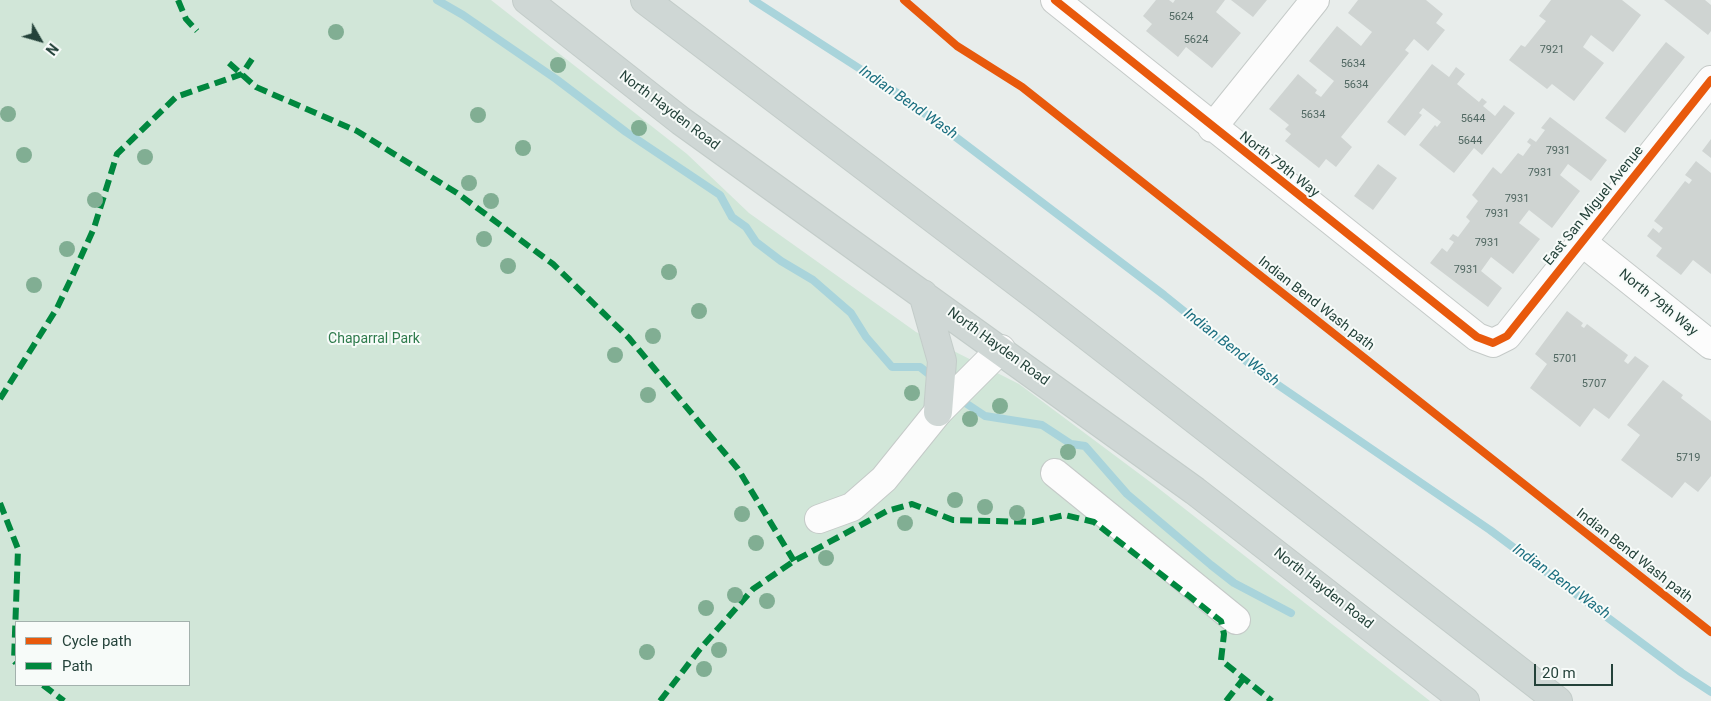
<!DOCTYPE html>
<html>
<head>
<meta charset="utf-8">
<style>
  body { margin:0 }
  #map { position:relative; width:1711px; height:701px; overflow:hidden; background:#e8edeb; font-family:Roboto,sans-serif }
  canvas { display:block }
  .legend { position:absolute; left:15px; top:621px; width:175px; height:65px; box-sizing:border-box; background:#f7fbf9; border:1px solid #a3b1ad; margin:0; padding:6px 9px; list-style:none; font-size:15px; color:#24423a }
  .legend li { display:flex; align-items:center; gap:10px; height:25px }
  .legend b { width:25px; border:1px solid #a3b1ad }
  .north { position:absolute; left:15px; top:15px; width:50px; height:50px; -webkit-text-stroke:4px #f7fbf9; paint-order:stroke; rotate:128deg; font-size:14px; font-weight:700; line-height:20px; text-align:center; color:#24423a }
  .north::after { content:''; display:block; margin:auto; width:18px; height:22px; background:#24423a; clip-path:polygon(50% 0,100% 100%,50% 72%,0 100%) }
  .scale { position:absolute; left:1534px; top:664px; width:79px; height:22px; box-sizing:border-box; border:2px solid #24423a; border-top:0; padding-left:6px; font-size:15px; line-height:18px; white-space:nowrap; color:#24423a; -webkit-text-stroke:4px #f7fbf9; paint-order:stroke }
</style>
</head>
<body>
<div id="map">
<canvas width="1711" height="701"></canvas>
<ul class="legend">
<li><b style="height:6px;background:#e8590c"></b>Cycle path</li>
<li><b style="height:6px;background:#00873e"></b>Path</li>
</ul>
<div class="north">N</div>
<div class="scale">20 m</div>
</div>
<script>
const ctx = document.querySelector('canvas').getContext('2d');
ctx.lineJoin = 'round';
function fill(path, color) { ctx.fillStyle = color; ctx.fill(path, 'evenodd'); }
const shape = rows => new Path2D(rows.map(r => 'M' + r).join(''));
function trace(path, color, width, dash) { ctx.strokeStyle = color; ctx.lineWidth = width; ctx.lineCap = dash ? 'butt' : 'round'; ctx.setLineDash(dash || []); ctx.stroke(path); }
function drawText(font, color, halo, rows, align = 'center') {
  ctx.font = font + ' Roboto,sans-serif'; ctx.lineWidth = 4; ctx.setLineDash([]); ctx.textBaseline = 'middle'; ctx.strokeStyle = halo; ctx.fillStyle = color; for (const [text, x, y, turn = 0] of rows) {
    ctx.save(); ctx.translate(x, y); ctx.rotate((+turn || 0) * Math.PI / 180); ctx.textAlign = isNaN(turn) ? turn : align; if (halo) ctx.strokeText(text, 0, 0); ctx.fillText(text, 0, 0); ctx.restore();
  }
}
fill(shape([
  [0,0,491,0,687,154,749,213,916,332,1019,384,1153,484,1430,701,0,701],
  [16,622,189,622,189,685,16,685]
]), '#d1e6d8');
trace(shape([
  [437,0,463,15,556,79,626,132,720,195,732,217,746,227,756,242,781,261,813,280,851,313,866,337,892,367,920,367,934,378],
  [753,0,899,94,1164,295,1262,374,1490,530,1682,673,1711,692],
  [958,398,985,416,1042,425,1071,444,1085,446,1127,494,1211,565,1234,583,1291,613]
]), '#a9d4db', 8);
fill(shape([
  [1156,0,1169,0,1173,3,1175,0,1225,0,1216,12,1241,33,1212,68,1186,47,1178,57,1146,31,1152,24,1143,16],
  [1231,0,1267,0,1253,17],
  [1358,0,1426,0,1443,14,1436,23,1445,30,1428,51,1414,39,1405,50,1409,53,1341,137,1352,147,1336,167,1326,159,1319,168,1285,141,1291,134,1285,129,1289,125,1269,109,1298,74,1317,90,1315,93,1321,97,1334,81,1309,61,1337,26,1361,46,1372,32,1348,13],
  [1551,0,1622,0,1641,15,1613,52,1591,35,1583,47,1604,63,1574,101,1552,84,1547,89,1509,60,1521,45,1525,47,1546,21,1539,16],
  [1664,0,1705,0,1711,5,1711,31,1708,35],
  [1666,42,1685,57,1625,133,1605,118],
  [1432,64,1449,77,1456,67,1465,74,1457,84,1479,102,1482,98,1487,102,1483,106,1495,116,1504,105,1515,113,1482,155,1474,148,1454,173,1419,145,1435,125,1437,127,1441,122,1423,108,1419,113,1422,115,1405,136,1387,122],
  [1550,117,1607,160,1591,181,1568,164,1560,175,1580,191,1552,228,1529,210,1519,223,1540,239,1513,274,1491,257,1481,271,1502,288,1488,307,1430,263,1442,248,1447,252,1454,242,1449,239,1453,234,1458,237,1470,221,1466,217,1478,201,1472,195,1493,167,1501,174,1518,153,1523,156,1531,145,1527,142,1530,138,1536,142,1545,130,1541,128],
  [1711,139,1711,158,1702,151],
  [1696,161,1711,173,1711,274,1693,260,1681,275,1656,256,1662,248,1647,236,1653,228,1659,233,1663,228,1654,221,1685,181,1689,184,1692,180,1685,175],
  [1378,164,1397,178,1373,210,1354,196],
  [1567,311,1583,323,1581,326,1584,328,1587,324,1628,355,1624,361,1628,364,1635,356,1649,366,1609,419,1594,408,1580,427,1530,388,1547,364,1535,354],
  [1663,380,1683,395,1681,398,1711,421,1711,476,1698,492,1685,482,1672,498,1621,460,1640,435,1627,425]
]), '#cfd4d2');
const minor = shape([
  [1055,0,1477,337,1493,343,1507,336,1711,80],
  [1212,128,1315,0],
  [1582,242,1711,345],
  [1055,473,1236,620],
  [819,519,852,507,884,479,938,412,1001,349]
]);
const major = shape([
  [527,0,681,121,1195,491,1465,701],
  [645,0,1045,303,1558,701],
  [923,294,942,361,938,412]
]);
trace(minor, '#c5cac8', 30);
trace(major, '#c3ccc9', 30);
trace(minor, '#fcfcfc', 28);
trace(major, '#cfd7d5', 28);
trace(shape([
  [178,0,186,19,197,31],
  [229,63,256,87,357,131,457,193,553,264,629,338,738,469,794,561],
  [0,399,57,308,70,281,94,228,117,154,176,97,242,74,252,59],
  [0,503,18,549,14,661,16,663],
  [43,685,64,701],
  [660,701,700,649,753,589,794,561,887,511,912,504,953,520,1033,522,1065,515,1094,522,1221,621,1224,634,1221,660,1272,701],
  [1226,701,1244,678]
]), '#00873e', 6, [12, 6]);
trace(shape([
  [904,0,957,46,1022,87,1711,632],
  [1055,0,1477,337,1493,343,1507,336,1711,80]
]), '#e8590c', 8);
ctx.fillStyle = '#81ae93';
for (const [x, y] of [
  [336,32],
  [558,65],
  [8,114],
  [478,115],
  [639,128],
  [523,148],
  [24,155],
  [145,157],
  [469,183],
  [95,200],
  [491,201],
  [484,239],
  [67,249],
  [508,266],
  [669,272],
  [34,285],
  [699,311],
  [653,336],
  [615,355],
  [912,393],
  [648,395],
  [1000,406],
  [970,419],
  [1068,452],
  [955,500],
  [985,507],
  [1017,513],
  [742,514],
  [905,523],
  [756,543],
  [826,558],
  [735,595],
  [767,601],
  [706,608],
  [719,650],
  [647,652],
  [704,669]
]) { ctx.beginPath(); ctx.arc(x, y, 8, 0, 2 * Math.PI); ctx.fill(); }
drawText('11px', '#506761', null, [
  ["5624",1181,17],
  ["5624",1196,40],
  ["7921",1552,50],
  ["5634",1353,64],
  ["5634",1356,85],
  ["5634",1313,115],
  ["5644",1473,119],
  ["5644",1470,141],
  ["7931",1558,151],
  ["7931",1540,173],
  ["7931",1517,199],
  ["7931",1497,214],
  ["7931",1487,243],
  ["7931",1466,270],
  ["5701",1565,359],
  ["5707",1594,384],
  ["5719",1688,458]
]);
drawText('14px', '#24423a', '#f7fbf9', [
  ["North Hayden Road",669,111,37],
  ["North 79th Way",1279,165,38],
  ["East San Miguel Avenue",1594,206,-51],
  ["North 79th Way",1658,303,39],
  ["Indian Bend Wash path",1316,304,38],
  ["North Hayden Road",998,347,36],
  ["Indian Bend Wash path",1634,556,38],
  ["North Hayden Road",1323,589,38]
]);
drawText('14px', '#2d7a4b', '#f7fbf9', [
  ["Chaparral Park",374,339]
]);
drawText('italic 15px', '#1c6f80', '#f7fbf9', [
  ["Indian Bend Wash",908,103,35],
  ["Indian Bend Wash",1231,348,38],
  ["Indian Bend Wash",1561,582,36]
]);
</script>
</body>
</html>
